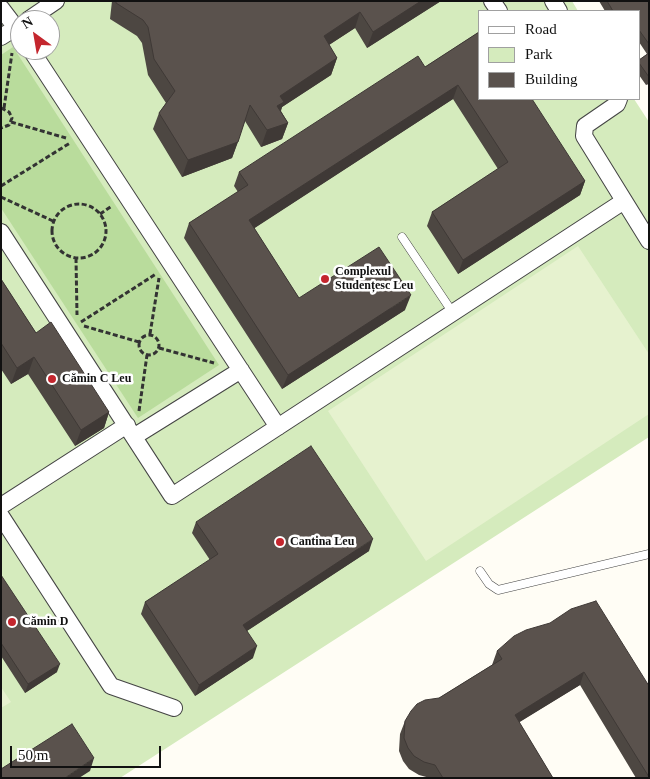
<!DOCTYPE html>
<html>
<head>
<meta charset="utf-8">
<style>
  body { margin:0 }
  #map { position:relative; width:650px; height:779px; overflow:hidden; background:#fffdf5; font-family:"Times New Roman",serif }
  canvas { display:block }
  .frame { position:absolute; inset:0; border:2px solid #111; pointer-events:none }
  .legend { position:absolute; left:478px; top:10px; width:162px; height:90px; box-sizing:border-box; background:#fff; border:1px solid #a0a0a0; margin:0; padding:6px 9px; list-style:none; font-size:15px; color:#111 }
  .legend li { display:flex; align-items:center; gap:10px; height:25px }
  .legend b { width:25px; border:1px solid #a0a0a0 }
  .north { position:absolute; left:10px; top:10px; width:50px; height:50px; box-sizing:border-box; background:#fff; border:1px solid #a0a0a0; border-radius:50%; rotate:328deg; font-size:14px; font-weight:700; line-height:20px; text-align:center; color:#111 }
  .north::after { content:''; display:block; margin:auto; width:18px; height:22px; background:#c4262e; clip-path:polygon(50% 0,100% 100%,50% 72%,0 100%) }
  .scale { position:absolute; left:10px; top:746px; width:151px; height:22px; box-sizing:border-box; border:2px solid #111; border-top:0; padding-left:6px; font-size:15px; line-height:18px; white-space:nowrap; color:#111; -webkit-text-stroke:4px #fff; paint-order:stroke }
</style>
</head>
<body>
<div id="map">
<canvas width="650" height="779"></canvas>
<div class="frame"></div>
<ul class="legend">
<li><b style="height:6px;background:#fff"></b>Road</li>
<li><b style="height:14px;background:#d5ebbd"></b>Park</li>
<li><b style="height:14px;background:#5a524d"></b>Building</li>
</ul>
<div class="north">N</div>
<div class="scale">50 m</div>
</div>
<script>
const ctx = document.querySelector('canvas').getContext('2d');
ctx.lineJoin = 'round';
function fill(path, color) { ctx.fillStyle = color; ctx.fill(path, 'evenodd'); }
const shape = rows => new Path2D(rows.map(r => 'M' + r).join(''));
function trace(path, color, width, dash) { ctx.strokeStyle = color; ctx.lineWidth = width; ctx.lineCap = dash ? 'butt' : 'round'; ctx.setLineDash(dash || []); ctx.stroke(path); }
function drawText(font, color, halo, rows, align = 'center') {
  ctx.font = font + ' "Times New Roman",serif'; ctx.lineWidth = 5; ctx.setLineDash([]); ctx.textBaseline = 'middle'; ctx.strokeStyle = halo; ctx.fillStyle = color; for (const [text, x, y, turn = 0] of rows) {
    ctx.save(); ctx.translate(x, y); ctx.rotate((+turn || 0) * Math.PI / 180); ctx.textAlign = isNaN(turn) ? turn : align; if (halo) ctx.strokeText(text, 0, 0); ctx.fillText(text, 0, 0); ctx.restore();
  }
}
fill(shape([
  [1,1,572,1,578,11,479,11,479,99,634,99,649,122,649,437,120,778,1,778],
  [20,20,50,20,50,50,20,50]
]), '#d5ebbd');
fill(shape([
  [13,47,219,365,138,418,1,208,1,55]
]), '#b9dc9c');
fill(shape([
  [578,246,649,354,649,414,426,561,328,411],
  [1,687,11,702,1,708]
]), '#e6f2cf');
const service = shape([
  [402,237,453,313],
  [480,571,489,584,498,590,649,554]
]);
const minor = shape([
  [492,1,499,11],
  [553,1,559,11],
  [1,8,20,33],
  [28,20,56,1],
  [1,37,20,25],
  [31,50,278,427],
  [619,99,617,104,585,126,584,136,649,241],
  [1,232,172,496,624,201],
  [135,436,241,370],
  [1,506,127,425],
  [1,516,111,686,174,708]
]);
trace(service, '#444', 9);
trace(minor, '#444', 18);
trace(shape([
  [1,108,9,112,12,118,9,125,1,128],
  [4,108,12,53],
  [11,122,66,138],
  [1,186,70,143],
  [1,197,53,221],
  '52 231a27 27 0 1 1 54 0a27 27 0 1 1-54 0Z',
  [100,214,112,206],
  [76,258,77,315],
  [81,322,156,274],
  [84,326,139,342],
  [150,334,159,278],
  '139 345a10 10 0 1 1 20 0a10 10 0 1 1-20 0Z',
  [159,348,214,363],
  [139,411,147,355]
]), '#333', 3, [5, 2.5]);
trace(service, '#fff', 8);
trace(minor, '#fff', 16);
fill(shape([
  [112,1,441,1,367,48,355,28,329,45,337,58,331,75,282,107,281,111,288,123,282,139,261,147,245,121,232,158,182,177,153,129,159,113,166,103,148,75,142,43,137,36,110,19],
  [599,1,649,1,649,84,646,85,639,75,639,60,647,54,639,42,639,11,605,11],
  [479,32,585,181,580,195,458,274,427,226,432,212,498,169,453,99,254,228,299,298,405,310,282,389,184,238,189,223,238,192,234,186,239,172,425,67],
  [1,279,36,333,109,412,104,428,75,446,28,374,11,384,1,369],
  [196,522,369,551,247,631,253,658,195,696,141,614,145,602,210,560,192,533],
  [1,575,57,672,25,693,1,656],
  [497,651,649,686,649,778,636,778,580,685,519,722,553,778,430,778,419,775,409,769,403,761,399,751,400,734,405,721,439,698,492,665]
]), '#4d4742');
fill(shape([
  [421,1,441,1,367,48,373,32],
  [360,12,355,28,318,52,324,36],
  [337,58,331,75,282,107,278,118,271,122,280,96],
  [458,85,453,99,244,235,249,220],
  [288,123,282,139,261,147,267,130],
  [238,142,232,158,182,177,188,160],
  [585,181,580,195,458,274,463,260],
  [411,295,405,310,282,389,288,375],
  [34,357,28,374,11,384,17,368],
  [109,412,104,428,75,446,81,430],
  [373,539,369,551,239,636,243,625],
  [257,646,253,658,195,696,199,685],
  [60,664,57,672,25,693,28,684],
  [584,672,580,685,510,728,515,715],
  [94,758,90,771,79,778,65,778]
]), '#3f3936');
const building = shape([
  [116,1,421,1,373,32,360,12,324,36,337,58,280,96,284,102,277,106,288,123,267,130,250,105,238,142,188,160,159,113,175,91,154,59,148,27,143,20,116,3,116,1],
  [607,1,649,1,649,44,639,30,639,11,613,11,607,1],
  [479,32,479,99,532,99,585,181,463,260,432,212,508,162,458,85,249,220,299,298,379,247,411,295,288,375,189,223,248,185,239,172,418,56,425,67,479,32],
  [649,53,649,77,639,63,639,60,649,53],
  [1,279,36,333,51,322,109,412,81,430,34,357,17,368,1,343,1,279],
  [311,446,373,539,243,625,257,646,199,685,145,602,218,554,196,522,311,446],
  [1,575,60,664,28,684,1,643,1,575],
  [596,601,649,686,649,777,584,672,515,715,553,778,443,778,435,765,424,762,414,756,408,748,404,738,405,721,411,711,417,704,425,700,439,698,502,659,497,651,514,636,526,630,550,623,571,609,596,601],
  [72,724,94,758,65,778,1,778,1,769,72,724]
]);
fill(building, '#5a524d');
trace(building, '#3f3936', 1);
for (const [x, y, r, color] of [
  [325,279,5,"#c4262e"],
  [52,379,5,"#c4262e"],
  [280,542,5,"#c4262e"],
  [12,622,5,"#c4262e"]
]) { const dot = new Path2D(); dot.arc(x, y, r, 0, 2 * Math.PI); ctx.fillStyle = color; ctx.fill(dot); trace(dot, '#fff', 2); }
drawText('bold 12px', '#111', '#fff', [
  ["Complexul",335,272],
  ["Studențesc Leu",335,286],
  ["Cămin C Leu",62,379],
  ["Cantina Leu",290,542],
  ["Cămin D",22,622]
], 'left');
</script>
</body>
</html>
